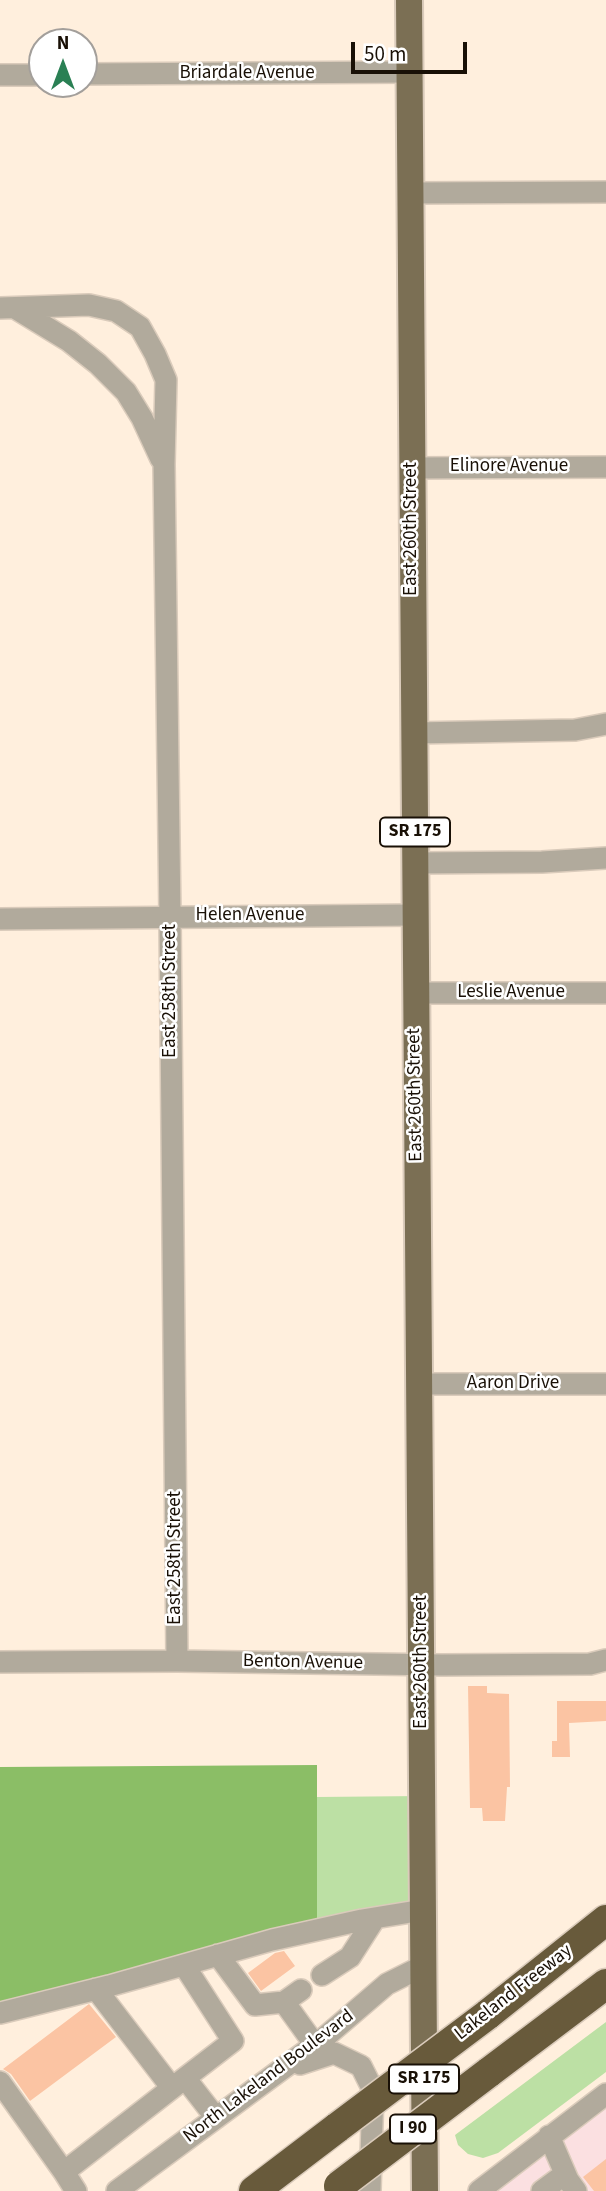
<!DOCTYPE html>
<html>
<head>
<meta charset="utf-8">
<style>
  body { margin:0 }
  #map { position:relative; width:606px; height:2191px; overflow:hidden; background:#ffefdd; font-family:"Source Sans 3",sans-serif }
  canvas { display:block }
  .north { position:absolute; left:28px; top:28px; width:70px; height:70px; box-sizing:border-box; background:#fff; border:2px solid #a39f9b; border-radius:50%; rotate:0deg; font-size:19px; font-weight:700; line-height:28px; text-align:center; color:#191006 }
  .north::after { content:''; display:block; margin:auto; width:24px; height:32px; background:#2a8054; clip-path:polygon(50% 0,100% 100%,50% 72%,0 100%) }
  .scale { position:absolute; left:351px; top:42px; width:116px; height:32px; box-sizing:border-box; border:4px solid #191006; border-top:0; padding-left:9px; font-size:21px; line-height:24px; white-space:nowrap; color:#191006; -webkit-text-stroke:5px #fff; paint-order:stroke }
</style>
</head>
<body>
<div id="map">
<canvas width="606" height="2191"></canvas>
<div class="north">N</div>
<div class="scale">50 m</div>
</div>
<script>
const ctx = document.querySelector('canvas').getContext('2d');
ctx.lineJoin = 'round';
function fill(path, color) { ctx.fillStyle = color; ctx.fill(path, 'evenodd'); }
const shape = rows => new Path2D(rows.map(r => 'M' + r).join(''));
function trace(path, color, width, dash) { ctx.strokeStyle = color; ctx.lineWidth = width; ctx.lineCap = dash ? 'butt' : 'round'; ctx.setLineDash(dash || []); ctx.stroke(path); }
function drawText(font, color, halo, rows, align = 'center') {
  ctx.font = font + ' "Source Sans 3",sans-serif'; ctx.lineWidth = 5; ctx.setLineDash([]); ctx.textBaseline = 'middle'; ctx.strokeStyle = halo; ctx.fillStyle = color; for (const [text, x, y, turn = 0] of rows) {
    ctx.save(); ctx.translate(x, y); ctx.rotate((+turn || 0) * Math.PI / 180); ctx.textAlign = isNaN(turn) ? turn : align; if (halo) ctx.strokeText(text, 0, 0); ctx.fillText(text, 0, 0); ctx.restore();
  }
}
fill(shape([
  [606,2094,606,2191,479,2191]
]), '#fbe0e1');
fill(shape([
  [422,1796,423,1910,317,1930,317,1797],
  [606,2022,606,2072,498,2153,483,2158,468,2154,458,2145,455,2135]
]), '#bce0a4');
fill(shape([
  [317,1765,317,1930,0,2013,0,1767]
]), '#8bbe66');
fill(shape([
  [468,1686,487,1686,487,1693,509,1694,510,1787,507,1787,505,1821,483,1821,482,1808,470,1808],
  [557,1701,606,1701,606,1721,569,1723,570,1757,552,1757,552,1741,557,1741],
  [284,1951,295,1966,261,1991,248,1973,275,1953],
  [89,2004,116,2037,30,2101,11,2074,3,2069],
  [606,2159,606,2191,594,2191,583,2177]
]), '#fbc4a3');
const minor = shape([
  [84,74,409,72],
  [0,75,42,75],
  [412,193,606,192],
  [0,308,89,305,116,311,140,327,155,354,166,380,164,464,170,917,177,1661],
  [15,308,69,341,98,364,126,392,142,418,161,459],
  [412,468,606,467],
  [414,733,575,730,606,724],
  [415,863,542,862,606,858],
  [0,919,415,915],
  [415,993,606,993],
  [420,1384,606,1384],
  [0,1662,177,1661,442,1665,590,1664,606,1660],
  [218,1955,255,2005,284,2002],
  [184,1965,233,2041,185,2078,216,2118],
  [322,1975,350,1957,375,1918],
  [96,1989,172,2088],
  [301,1990,284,2002,315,2045],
  [0,2013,109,1986,272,1940,362,1920,423,1910],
  [300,2064,334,2053,361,2066,373,2090,370,2191],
  [0,2082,64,2172],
  [549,2136,568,2180,576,2191],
  [76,2191,64,2172,185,2078],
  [117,2191,324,2038,387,1984,423,1966],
  [479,2191,606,2094],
  [542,2191,565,2174]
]);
const major = shape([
  [409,0,425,2191]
]);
const highway = shape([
  [487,2015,606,1920],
  [488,2073,606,1984],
  [254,2191,338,2127]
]);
trace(minor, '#dacbbb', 24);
trace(major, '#dacbbb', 30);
trace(highway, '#dacbbb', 33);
trace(minor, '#b1aa9c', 21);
trace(major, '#7b6f54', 26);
trace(highway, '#685a3b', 30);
const highwayBridge = shape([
  [338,2127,487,2015],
  [339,2186,488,2073]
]);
trace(highwayBridge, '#dacbbb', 33, []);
trace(highwayBridge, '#685a3b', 30);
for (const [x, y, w] of [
  [415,832,70],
  [424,2079,70],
  [413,2129,46]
]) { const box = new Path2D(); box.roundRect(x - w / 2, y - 14.5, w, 29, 5); ctx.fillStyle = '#fff'; ctx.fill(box); trace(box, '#191006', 2); }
drawText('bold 18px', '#191006', null, [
  ["SR 175",415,832],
  ["SR 175",424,2079],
  ["I 90",413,2129]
]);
drawText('19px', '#191006', '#fff', [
  ["Briardale Avenue",247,74],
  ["Elinore Avenue",509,467],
  ["East 260th Street",412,529,-90],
  ["Helen Avenue",250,916],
  ["East 258th Street",171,991,-90],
  ["Leslie Avenue",511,993],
  ["East 260th Street",416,1095,-91],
  ["Aaron Drive",513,1384],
  ["East 258th Street",176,1558,-90],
  ["East 260th Street",422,1662,-90],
  ["Benton Avenue",303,1663,1],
  ["Lakeland Freeway",514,1993,-38],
  ["North Lakeland Boulevard",269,2077,-37]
]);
</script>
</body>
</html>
